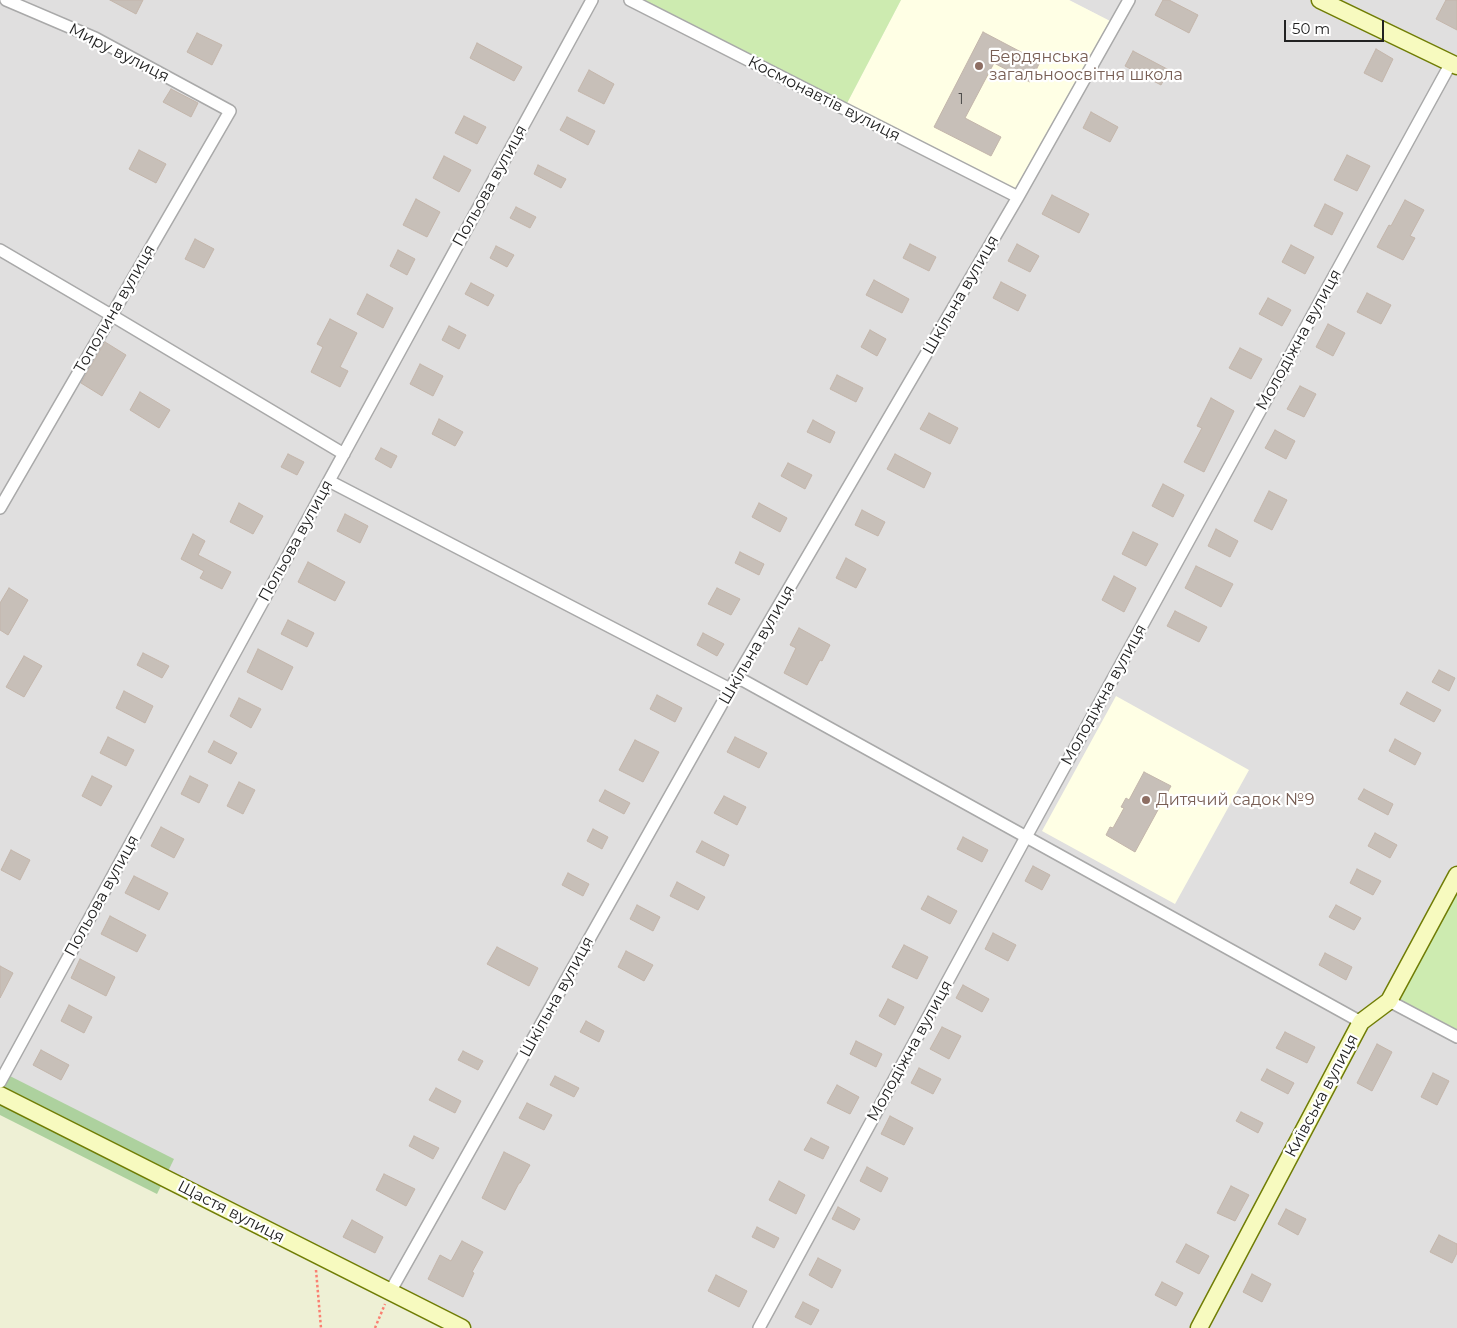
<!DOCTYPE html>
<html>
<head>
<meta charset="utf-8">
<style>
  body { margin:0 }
  #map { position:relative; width:1457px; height:1328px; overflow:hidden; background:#f2efe9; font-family:Montserrat,sans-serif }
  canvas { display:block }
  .scale { position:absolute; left:1284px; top:20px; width:100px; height:22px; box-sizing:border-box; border:2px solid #222; border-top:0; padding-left:6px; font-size:15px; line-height:18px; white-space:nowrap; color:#222; -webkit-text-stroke:4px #fff; paint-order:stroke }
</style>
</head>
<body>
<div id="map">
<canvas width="1457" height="1328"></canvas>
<div class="scale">50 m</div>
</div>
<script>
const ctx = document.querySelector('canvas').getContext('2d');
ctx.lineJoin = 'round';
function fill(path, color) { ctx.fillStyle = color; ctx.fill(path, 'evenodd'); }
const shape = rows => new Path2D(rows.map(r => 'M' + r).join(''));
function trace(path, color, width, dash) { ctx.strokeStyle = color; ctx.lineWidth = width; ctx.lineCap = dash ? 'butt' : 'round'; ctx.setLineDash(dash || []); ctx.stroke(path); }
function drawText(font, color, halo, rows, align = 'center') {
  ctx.font = font + ' Montserrat,sans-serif'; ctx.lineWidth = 4.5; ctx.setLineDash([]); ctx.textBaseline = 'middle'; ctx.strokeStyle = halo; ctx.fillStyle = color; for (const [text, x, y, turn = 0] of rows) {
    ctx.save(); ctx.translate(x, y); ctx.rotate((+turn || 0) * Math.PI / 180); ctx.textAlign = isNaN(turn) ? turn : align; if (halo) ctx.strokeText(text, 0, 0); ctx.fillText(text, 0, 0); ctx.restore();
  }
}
fill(shape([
  [0,0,630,0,1018,197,1115,24,1069,0,1457,0,1457,1328,462,1328,0,1096]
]), '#e0dfdf');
fill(shape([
  [901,0,1069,0,1116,24,1018,197,844,109],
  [1116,696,1249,770,1175,904,1042,831]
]), '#ffffe5');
fill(shape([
  [0,1096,462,1328,0,1328]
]), '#eef0d5');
fill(shape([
  [630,0,901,0,844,109],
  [1457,875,1457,1037,1389,1001]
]), '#cdebb0');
fill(shape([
  [0,1071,174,1159,157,1194,0,1115]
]), '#add19e');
const building = shape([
  [110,0,143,0,136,14,110,0],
  [1163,0,1169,0,1198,15,1189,33,1155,15,1163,0],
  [1446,0,1457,0,1457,30,1436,19,1446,0],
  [983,32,1040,62,1030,82,994,63,965,118,1001,137,991,156,934,127,983,32],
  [197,33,222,45,212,65,187,52,197,33],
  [477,43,522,67,514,81,470,58,477,43],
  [1376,49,1393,59,1382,82,1364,73,1376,49],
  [1133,51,1169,70,1161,85,1125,66,1133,51],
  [589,70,614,84,604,104,578,91,589,70],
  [171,89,198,103,191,117,163,102,171,89],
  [1091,112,1118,127,1110,142,1083,128,1091,112],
  [464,116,486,127,477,144,455,133,464,116],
  [567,117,595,131,588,145,560,130,567,117],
  [139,150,166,164,156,183,129,169,139,150],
  [1347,155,1370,166,1357,191,1334,180,1347,155],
  [444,156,471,170,459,192,433,178,444,156],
  [538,165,566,179,561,188,534,174,538,165],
  [1052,195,1089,214,1079,233,1042,214,1052,195],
  [416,199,440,212,427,237,403,225,416,199],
  [1405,200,1424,210,1410,236,1415,238,1403,260,1377,247,1389,225,1391,226,1405,200],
  [1325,204,1343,213,1332,235,1314,226,1325,204],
  [516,207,536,217,530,228,510,218,516,207],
  [195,239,214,249,204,268,185,259,195,239],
  [910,244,936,257,929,271,903,258,910,244],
  [1017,244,1039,256,1030,272,1008,261,1017,244],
  [1291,245,1314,257,1305,274,1282,262,1291,245],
  [496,246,514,255,507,267,490,258,496,246],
  [398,250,415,259,407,275,390,266,398,250],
  [874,280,909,299,902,313,866,295,874,280],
  [1001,282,1026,295,1018,311,993,298,1001,282],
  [471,283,494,295,488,306,465,294,471,283],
  [1367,293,1391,305,1381,324,1357,312,1367,293],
  [367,294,393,308,383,328,357,314,367,294],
  [1268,298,1291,310,1282,326,1259,314,1268,298],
  [330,319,357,333,340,367,348,371,340,387,311,372,323,347,317,344,330,319],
  [1328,324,1345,333,1333,356,1316,347,1328,324],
  [449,326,466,335,459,349,442,340,449,326],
  [870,330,886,339,877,356,861,347,870,330],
  [105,342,126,355,102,396,81,383,105,342],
  [1240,348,1262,359,1251,379,1229,368,1240,348],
  [420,364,443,376,433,396,410,384,420,364],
  [837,375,863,388,856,402,830,389,837,375],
  [1300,386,1316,394,1304,417,1287,409,1300,386],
  [140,392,170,410,159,428,130,410,140,392],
  [1211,398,1234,411,1204,472,1184,462,1202,428,1197,426,1211,398],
  [929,413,958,428,950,444,920,429,929,413],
  [439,419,463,432,455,446,432,434,439,419],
  [813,420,835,432,830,443,807,432,813,420],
  [1275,430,1295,441,1286,459,1265,448,1275,430],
  [381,448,397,456,391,468,375,459,381,448],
  [288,454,304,462,297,475,281,467,288,454],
  [895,454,931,473,924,488,887,469,895,454],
  [788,463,812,475,805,489,781,476,788,463],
  [1163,484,1184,495,1173,517,1152,506,1163,484],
  [1269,491,1287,500,1272,530,1254,521,1269,491],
  [239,503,263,516,253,534,230,522,239,503],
  [759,503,787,518,780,532,752,517,759,503],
  [862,510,885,522,878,536,855,525,862,510],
  [345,514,368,526,360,543,337,531,345,514],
  [1216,529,1238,541,1230,557,1208,546,1216,529],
  [1133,532,1158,544,1146,566,1122,554,1133,532],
  [193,534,205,541,198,555,231,572,222,589,200,578,204,571,181,559,193,534],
  [740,552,764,564,759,575,735,563,740,552],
  [846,558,866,569,856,588,836,578,846,558],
  [308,562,345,582,335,601,298,582,308,562],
  [1196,566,1233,584,1221,607,1185,588,1196,566],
  [1114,576,1136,588,1124,612,1102,600,1114,576],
  [9,588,28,600,8,635,0,630,0,603,9,588],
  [717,588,740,599,731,615,708,604,717,588],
  [1175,611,1207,627,1199,642,1167,626,1175,611],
  [288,620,314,633,307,647,281,634,288,620],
  [799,628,830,645,822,661,820,660,807,685,784,673,796,648,790,645,799,628],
  [703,633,724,644,717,656,697,645,703,633],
  [258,649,293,667,282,690,247,672,258,649],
  [143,653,169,666,162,678,137,665,143,653],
  [24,656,42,666,24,697,6,687,24,656],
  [1439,670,1455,678,1449,691,1432,682,1439,670],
  [124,691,153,706,145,723,116,708,124,691],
  [1407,692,1441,710,1434,722,1400,704,1407,692],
  [657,695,682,708,675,722,650,709,657,695],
  [239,698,261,709,251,728,230,716,239,698],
  [108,737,134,750,126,766,100,753,108,737],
  [735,737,767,753,759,768,727,752,735,737],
  [1395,739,1421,753,1415,765,1389,751,1395,739],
  [635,740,659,752,643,782,619,770,635,740],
  [214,741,237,753,231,764,208,752,214,741],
  [1144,772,1171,786,1135,852,1106,835,1110,827,1113,828,1124,808,1121,807,1126,798,1129,800,1144,772],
  [92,776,112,786,101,806,82,796,92,776],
  [190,776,208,785,199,803,181,794,190,776],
  [239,782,255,790,243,814,227,806,239,782],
  [1364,789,1393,804,1388,815,1358,799,1364,789],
  [605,790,630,803,624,814,599,801,605,790],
  [724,796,746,807,737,825,714,813,724,796],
  [161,827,184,839,174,858,151,846,161,827],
  [593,829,608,837,602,849,587,841,593,829],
  [1375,833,1397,845,1390,858,1368,846,1375,833],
  [963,837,988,850,982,862,957,849,963,837],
  [702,841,729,855,724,866,696,852,702,841],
  [11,850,30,860,20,880,1,870,11,850],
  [1033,866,1050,875,1042,890,1025,881,1033,866],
  [1357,869,1381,881,1373,895,1350,883,1357,869],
  [568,873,589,884,583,896,562,885,568,873],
  [134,876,168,893,159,910,125,893,134,876],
  [677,882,705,897,698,910,670,896,677,882],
  [928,896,957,911,950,924,921,909,928,896],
  [637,905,660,917,653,931,630,919,637,905],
  [1336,905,1361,918,1354,930,1329,917,1336,905],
  [110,916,146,935,137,952,101,934,110,916],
  [993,933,1016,945,1008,961,985,949,993,933],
  [904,945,928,957,917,979,892,967,904,945],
  [497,947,538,968,529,986,487,964,497,947],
  [626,951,653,965,644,981,618,967,626,951],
  [1325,953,1352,967,1346,980,1319,965,1325,953],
  [80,959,115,977,106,996,71,978,80,959],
  [0,966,13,973,0,998,0,966],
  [963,985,989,999,982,1012,956,998,963,985],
  [888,999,904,1007,895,1025,879,1016,888,999],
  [69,1005,92,1017,84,1033,61,1021,69,1005],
  [586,1021,604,1031,599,1042,580,1032,586,1021],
  [942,1027,961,1036,949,1059,930,1049,942,1027],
  [1285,1032,1315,1047,1307,1063,1276,1048,1285,1032],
  [856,1041,882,1054,876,1067,850,1054,856,1041],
  [1377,1044,1392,1052,1372,1091,1357,1083,1377,1044],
  [41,1050,69,1065,61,1080,33,1065,41,1050],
  [463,1051,483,1061,478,1070,458,1060,463,1051],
  [919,1068,941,1079,933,1094,911,1083,919,1068],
  [1267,1069,1294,1083,1288,1094,1261,1080,1267,1069],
  [1433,1073,1449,1081,1437,1105,1421,1097,1433,1073],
  [555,1076,579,1088,574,1097,550,1085,555,1076],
  [837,1085,859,1097,850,1114,827,1103,837,1085],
  [436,1088,461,1101,455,1113,429,1100,436,1088],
  [527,1103,552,1115,544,1130,519,1118,527,1103],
  [1241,1112,1263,1123,1258,1133,1236,1121,1241,1112],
  [890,1116,913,1128,904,1145,881,1134,890,1116],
  [414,1136,439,1148,433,1159,409,1146,414,1136],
  [811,1138,829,1147,823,1159,804,1150,811,1138],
  [504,1152,530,1165,520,1183,519,1183,505,1210,482,1198,504,1152],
  [867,1167,888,1178,881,1192,860,1181,867,1167],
  [384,1174,415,1189,406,1206,376,1190,384,1174],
  [779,1181,805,1195,796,1214,769,1200,779,1181],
  [1231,1186,1249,1195,1235,1221,1217,1213,1231,1186],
  [838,1207,860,1219,854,1230,832,1219,838,1207],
  [1286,1209,1306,1219,1298,1235,1278,1224,1286,1209],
  [352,1220,383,1237,375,1253,343,1237,352,1220],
  [757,1227,779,1238,774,1248,752,1237,757,1227],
  [1439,1235,1457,1244,1457,1253,1452,1263,1430,1252,1439,1235],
  [462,1241,483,1252,472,1272,474,1273,463,1297,428,1279,440,1255,451,1261,462,1241],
  [1186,1244,1209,1256,1199,1274,1176,1262,1186,1244],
  [818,1258,841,1270,832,1288,809,1275,818,1258],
  [1252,1274,1271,1284,1262,1302,1243,1292,1252,1274],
  [716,1275,747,1291,739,1307,708,1291,716,1275],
  [1162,1282,1183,1293,1176,1306,1155,1295,1162,1282],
  [803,1302,819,1310,811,1325,795,1317,803,1302]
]);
fill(building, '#c7bfb8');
trace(building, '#c4b6ab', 1);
const street = shape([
  [630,0,1018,197],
  [0,250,111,315,344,454],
  [329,481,730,689],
  [0,508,230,111,95,38,6,0],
  [737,677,1361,1022],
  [1389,1001,1457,1037],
  [0,1082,592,0],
  [390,1292,737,677,1018,197,1129,0],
  [759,1328,1026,837,1451,63]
]);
const secondary = shape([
  [1320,0,1457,66],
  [0,1095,462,1328],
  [1199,1328,1361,1022,1389,1001,1457,875]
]);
trace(street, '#a9a9a9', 14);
trace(secondary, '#707d05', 19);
trace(shape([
  [316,1270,321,1328],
  [375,1328,385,1304]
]), '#fa8072', 2.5, [2.5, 2.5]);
trace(street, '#fff', 11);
trace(secondary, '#f7fabf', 16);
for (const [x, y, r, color] of [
  [979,66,5,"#8d6e63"],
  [1146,800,5,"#8d6e63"]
]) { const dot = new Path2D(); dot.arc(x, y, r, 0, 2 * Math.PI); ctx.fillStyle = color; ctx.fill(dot); trace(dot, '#fff', 2); }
drawText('14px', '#4b4948', null, [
  ["1",961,100]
]);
drawText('16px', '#222', '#fff', [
  ["Миру вулиця",119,53,27],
  ["Космонавтів вулиця",824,99,27],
  ["Польова вулиця",490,186,-61],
  ["Шкільна вулиця",961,295,-60],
  ["Тополина вулиця",115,309,-60],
  ["Молодіжна вулиця",1299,340,-61],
  ["Польова вулиця",296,541,-61],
  ["Шкільна вулиця",757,645,-60],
  ["Молодіжна вулиця",1104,695,-61],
  ["Польова вулиця",102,896,-61],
  ["Шкільна вулиця",557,997,-61],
  ["Молодіжна вулиця",910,1051,-61],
  ["Київська вулиця",1322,1096,-62],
  ["Щастя вулиця",231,1212,27]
]);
drawText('16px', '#785e54', '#fff', [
  ["Бердянська",989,57],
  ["загальноосвітня школа",989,75],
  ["Дитячий садок №9",1156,800]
], 'left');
</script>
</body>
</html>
